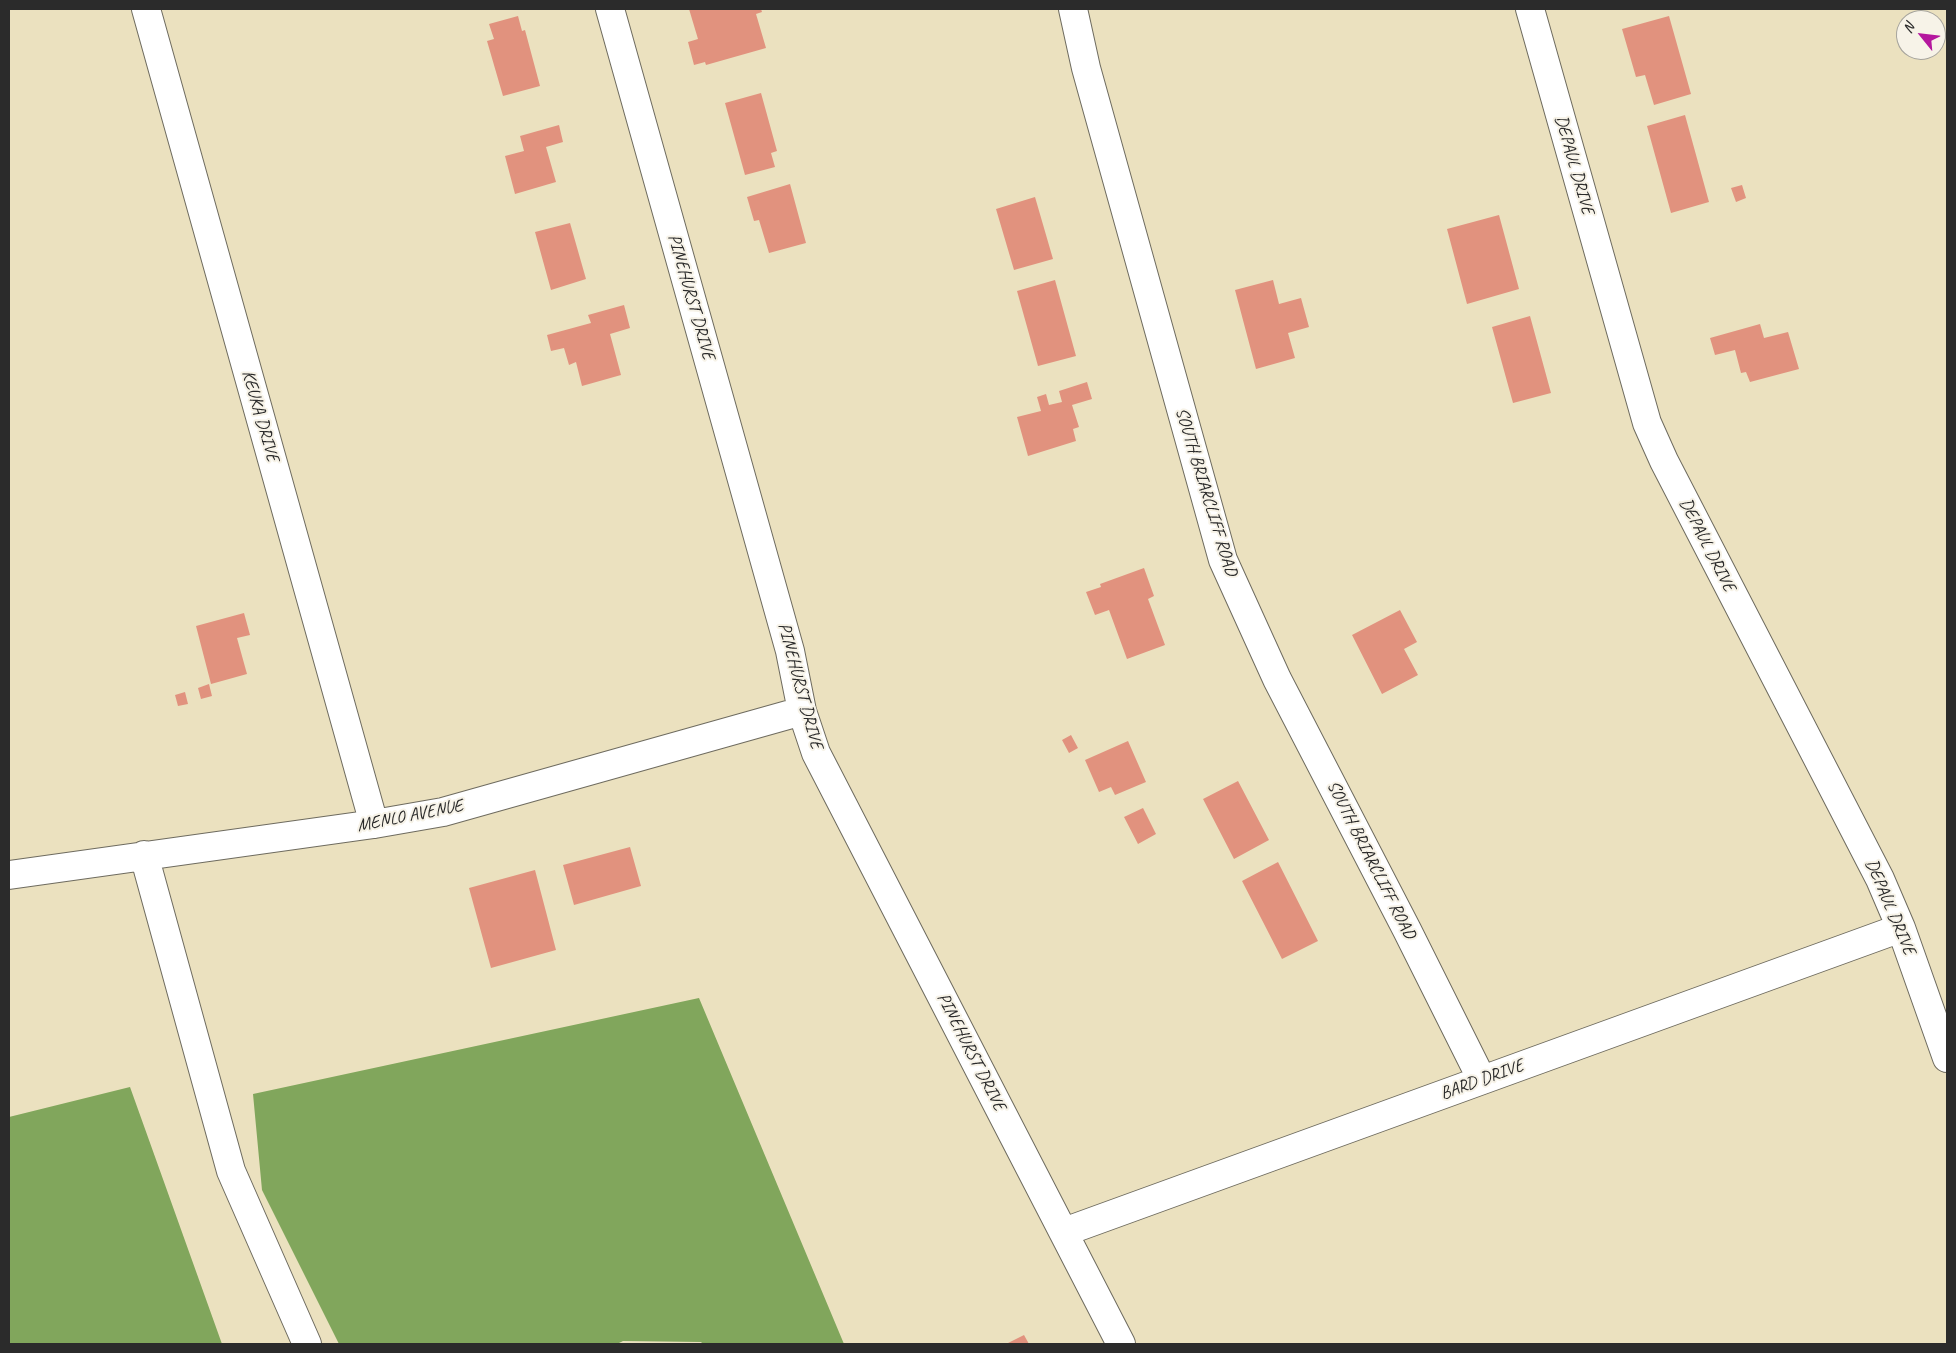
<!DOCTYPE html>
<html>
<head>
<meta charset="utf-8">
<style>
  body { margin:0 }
  #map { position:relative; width:1956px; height:1353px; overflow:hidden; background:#ebe1bf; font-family:Caveat,sans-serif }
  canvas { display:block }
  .frame { position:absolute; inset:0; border:10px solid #2b2b2b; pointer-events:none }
  .north { position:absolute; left:1896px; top:10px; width:50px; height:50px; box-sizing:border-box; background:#f7f3e8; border:1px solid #a5a39c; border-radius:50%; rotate:299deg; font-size:14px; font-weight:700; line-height:20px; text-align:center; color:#2b2b2b }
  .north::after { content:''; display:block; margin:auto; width:18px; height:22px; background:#b5179e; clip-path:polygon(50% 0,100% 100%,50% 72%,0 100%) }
</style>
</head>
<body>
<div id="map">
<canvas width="1956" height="1353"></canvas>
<div class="frame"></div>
<div class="north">N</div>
</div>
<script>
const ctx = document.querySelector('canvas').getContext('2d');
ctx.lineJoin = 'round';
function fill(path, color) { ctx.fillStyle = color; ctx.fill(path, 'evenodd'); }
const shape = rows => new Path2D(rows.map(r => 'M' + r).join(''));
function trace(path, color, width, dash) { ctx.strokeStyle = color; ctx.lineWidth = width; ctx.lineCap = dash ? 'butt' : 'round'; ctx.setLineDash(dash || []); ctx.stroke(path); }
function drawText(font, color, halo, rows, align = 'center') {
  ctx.font = font + ' Caveat,sans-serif'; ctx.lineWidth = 4; ctx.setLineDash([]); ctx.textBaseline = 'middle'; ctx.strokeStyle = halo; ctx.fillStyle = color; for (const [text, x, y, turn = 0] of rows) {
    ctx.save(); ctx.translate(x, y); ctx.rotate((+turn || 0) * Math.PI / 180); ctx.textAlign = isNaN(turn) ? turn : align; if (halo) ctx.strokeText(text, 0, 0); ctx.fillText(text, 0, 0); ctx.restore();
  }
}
fill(shape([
  [699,998,844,1344,703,1344,701,1342,623,1341,617,1344,339,1344,262,1190,253,1094],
  [130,1087,222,1344,9,1344,9,1117]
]), '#81a65c');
fill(shape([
  [689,9,761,9,762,12,756,14,766,48,706,65,705,62,694,65,688,42,698,39],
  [518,16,522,31,525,30,540,86,503,96,487,41,494,39,489,24],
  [1669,16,1691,94,1654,105,1645,75,1636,77,1622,29],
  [761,93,777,151,771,153,775,167,745,175,725,103],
  [1685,115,1709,202,1671,213,1647,126],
  [559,125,563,142,546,147,556,182,515,194,505,156,524,151,520,136],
  [790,184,806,243,769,253,759,220,754,221,747,197],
  [1742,185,1746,198,1736,202,1731,188],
  [1035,197,1053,259,1014,270,996,209],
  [1499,215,1519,289,1467,304,1447,229],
  [570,223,586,279,551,290,535,232],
  [1055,280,1076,356,1038,366,1017,291],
  [1273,280,1279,304,1301,298,1309,327,1288,333,1295,358,1256,369,1235,290],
  [624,305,630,328,610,334,621,375,582,386,576,362,569,365,564,348,551,351,547,335,591,323,588,315],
  [1530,316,1551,393,1513,403,1492,327],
  [1760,324,1764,338,1788,332,1799,369,1750,382,1746,372,1741,373,1735,350,1715,355,1710,338],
  [1087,382,1092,399,1072,405,1079,427,1073,429,1076,441,1028,456,1017,417,1041,411,1037,397,1046,394,1049,405,1062,402,1059,391],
  [1144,568,1154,596,1148,599,1165,645,1127,659,1109,610,1095,615,1086,592,1101,587,1100,584],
  [1400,610,1417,642,1404,649,1418,675,1382,694,1352,635],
  [244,613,250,635,237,638,247,674,211,684,196,626],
  [209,684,212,696,201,699,198,688],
  [185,692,188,704,178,706,175,695],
  [1071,735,1078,748,1069,753,1062,740],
  [1128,741,1146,782,1115,795,1111,787,1099,792,1085,760],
  [1238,781,1269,840,1234,859,1203,799],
  [1143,808,1156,834,1138,844,1124,817],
  [630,847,641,886,574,905,563,865],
  [1278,862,1318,941,1282,959,1242,881],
  [535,870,556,950,491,968,469,888],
  [1024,1335,1029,1344,1006,1344]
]), '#e1927e');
const minor = shape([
  [146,9,374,824],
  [610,9,790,651,802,711,816,753,1121,1344],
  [1073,9,1086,68,1223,560,1277,679,1407,930,1482,1080],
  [1530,9,1647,423,1664,461,1880,879,1901,928,1947,1058],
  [144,855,231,1171,307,1344],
  [9,875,374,824,443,812,802,711],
  [1064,1232,1901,928]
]);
trace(minor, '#6e6b5f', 30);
trace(minor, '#fff', 28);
drawText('18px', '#2b2b2b', '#f7f3e8', [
  ["DEPAUL DRIVE",1574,165,74],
  ["PINEHURST DRIVE",691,297,74],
  ["KEUKA DRIVE",260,416,74],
  ["SOUTH BRIARCLIFF ROAD",1206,492,73],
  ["DEPAUL DRIVE",1707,545,63],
  ["PINEHURST DRIVE",800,686,75],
  ["MENLO AVENUE",410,816,-11],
  ["SOUTH BRIARCLIFF ROAD",1371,860,63],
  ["DEPAUL DRIVE",1890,907,67],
  ["PINEHURST DRIVE",971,1052,63],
  ["BARD DRIVE",1482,1080,-20]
]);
</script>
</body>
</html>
